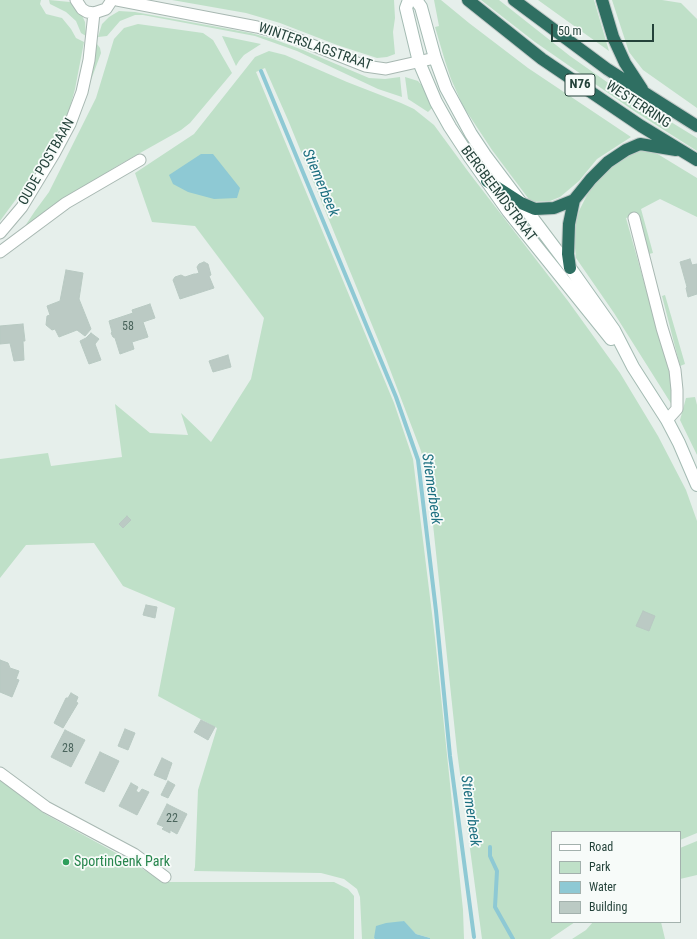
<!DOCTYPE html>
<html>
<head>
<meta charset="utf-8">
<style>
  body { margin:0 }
  #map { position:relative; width:697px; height:939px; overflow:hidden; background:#e6efeb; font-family:"Roboto Condensed",sans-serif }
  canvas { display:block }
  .legend { position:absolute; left:551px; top:831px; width:130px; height:92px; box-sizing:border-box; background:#f7fbf9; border:1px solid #a3b1ad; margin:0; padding:5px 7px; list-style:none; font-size:12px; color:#24423a }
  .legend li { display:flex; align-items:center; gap:8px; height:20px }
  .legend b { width:20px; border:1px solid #a3b1ad }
  .scale { position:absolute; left:551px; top:24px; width:103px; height:18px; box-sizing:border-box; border:2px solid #24423a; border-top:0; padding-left:5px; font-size:12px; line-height:14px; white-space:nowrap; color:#24423a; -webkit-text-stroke:3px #f7fbf9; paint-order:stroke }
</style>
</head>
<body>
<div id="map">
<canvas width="697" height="939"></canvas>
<ul class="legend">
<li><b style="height:5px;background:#fff"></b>Road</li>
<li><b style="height:11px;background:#bfe0c8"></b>Park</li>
<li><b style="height:11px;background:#8ec9d4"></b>Water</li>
<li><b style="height:11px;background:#bbcac4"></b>Building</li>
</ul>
<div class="scale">50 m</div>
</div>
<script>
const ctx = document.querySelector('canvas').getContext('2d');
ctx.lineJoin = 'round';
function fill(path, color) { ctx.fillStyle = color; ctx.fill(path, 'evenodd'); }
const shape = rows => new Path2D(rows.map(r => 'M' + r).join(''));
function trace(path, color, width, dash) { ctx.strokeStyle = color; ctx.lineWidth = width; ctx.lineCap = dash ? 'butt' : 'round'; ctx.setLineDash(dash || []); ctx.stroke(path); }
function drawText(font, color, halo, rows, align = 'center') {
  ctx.font = font + ' "Roboto Condensed",sans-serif'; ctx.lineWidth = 3.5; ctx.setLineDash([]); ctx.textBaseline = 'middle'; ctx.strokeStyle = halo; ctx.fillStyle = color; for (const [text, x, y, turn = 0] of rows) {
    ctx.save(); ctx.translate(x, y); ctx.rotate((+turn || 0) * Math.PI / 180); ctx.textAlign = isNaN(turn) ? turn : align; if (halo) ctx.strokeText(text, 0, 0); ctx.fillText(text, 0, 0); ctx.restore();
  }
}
fill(shape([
  [0,0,41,0,40,4,46,14,62,18,71,29,76,38,84,42,75,89,69,111,28,183,0,221],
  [49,0,70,2,80,11,85,22,86,36,81,33,76,21,66,12,50,4],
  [172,0,394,0,395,18,393,32,395,54,387,57,377,58,337,45,280,23,246,13],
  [434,0,441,0,469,23,528,68,631,137,597,159,579,181,560,197,550,201,531,202,492,150,463,106,451,79,445,61,435,27,439,26],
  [481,0,499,0,570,56,614,87,697,138,697,151,634,111,535,42],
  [538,0,594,0,609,51],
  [612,0,662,0,681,3,697,19,697,108,643,70,629,52],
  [119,11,135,12,251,33,273,39,303,50,369,78,385,79,400,77,402,97,378,89,297,51,255,36,143,15,135,15,120,21,107,36,98,37,102,24,109,17],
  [138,24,203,33,213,40,232,73,190,123,181,130,117,166,62,201,25,226,35,211,49,192,96,98,114,39,124,28],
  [222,36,261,44,244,55,239,61,236,66],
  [97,44,100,48,101,53,84,99],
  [269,51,285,55,347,82,401,103,414,109,434,125,470,174,568,301,620,373,658,436,686,490,697,521,697,833,680,840,680,832,552,832,552,922,575,922,550,939,482,939,457,751,430,496,421,451,386,359,288,120,265,68,256,72,394,403,413,459,435,638,463,910,464,939,430,939,430,938,416,934,403,921,374,937,375,939,362,939,360,897,357,889,344,879,321,873,194,871,195,867,198,790,217,728,158,696,175,608,123,586,94,543,26,545,0,578,0,459,48,453,51,466,122,457,115,404,150,433,188,435,181,413,211,442,251,379,264,318,195,226,152,222,135,173,194,134,255,57],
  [405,77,418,81,426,90,432,108,428,112,408,99],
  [639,151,650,151,656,153,697,178,697,217,660,199,641,209,653,253,649,254,639,214,626,218,672,382,672,405,614,313,576,258,574,238,575,226,579,211,587,195,600,177,614,164,631,153],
  [665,295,685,364,680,366,662,296],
  [695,397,697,405,697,455,680,420,686,398],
  [0,780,45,814,118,854,164,882,334,882,348,889,354,896,354,939,0,939],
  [697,841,697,875,680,879,680,848],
  [593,922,661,922,665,939,572,939,586,930]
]), '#bfe0c8');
fill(shape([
  [201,154,213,154,240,188,237,198,214,199,188,192,173,184,169,175],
  [404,921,416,934,430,938,430,939,375,939,374,938,376,926,386,923]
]), '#8ec9d4');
trace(shape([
  [261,71,396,397,418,460,436,611,450,756,474,937],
  [490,847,490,856,497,871,495,907,513,939]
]), '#8ec9d4', 4);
const building = shape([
  [690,259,692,265,697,264,697,294,688,297,686,288,687,287,680,262,690,259],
  [204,262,208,264,211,275,209,276,214,288,180,299,173,280,175,277,181,275,185,277,194,274,196,274,199,273,197,267,199,264,204,262],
  [66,270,83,273,79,299,91,329,85,336,77,330,59,337,55,329,52,330,46,325,47,316,50,315,47,306,60,301,66,270],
  [150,304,155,318,143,322,148,337,132,342,134,349,120,354,115,338,113,337,111,333,112,332,109,321,133,313,132,310,150,304],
  [23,324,25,341,23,341,24,360,14,361,10,343,0,344,0,326,23,324],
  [91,333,99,339,95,344,101,360,89,364,80,341,86,338,91,333],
  [228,355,231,367,213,372,209,361,228,355],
  [127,516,131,520,123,528,119,524,127,516],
  [146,605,157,607,155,618,143,615,146,605],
  [643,611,655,616,649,631,636,626,643,611],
  [0,660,8,663,10,668,19,671,16,679,19,680,12,697,0,692,0,660],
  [71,693,78,697,76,702,78,703,63,728,54,723,66,698,68,698,71,693],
  [201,720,215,727,208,740,194,732,201,720],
  [125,729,135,733,128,750,118,746,125,729],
  [65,730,85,740,71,767,51,757,65,730],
  [100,752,119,761,104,792,85,783,100,752],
  [162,758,172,763,166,780,154,775,162,758],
  [168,781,175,785,168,798,161,795,168,781],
  [131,783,138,787,136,791,139,793,142,789,149,792,137,815,119,806,131,783],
  [167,804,187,814,177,834,170,830,170,833,162,829,164,827,157,824,167,804]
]);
fill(building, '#bbcac4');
trace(building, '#b8c9c2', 1);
const street = shape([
  [76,0,82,9,87,12,94,13,106,9,112,0],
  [117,0,257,27,287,35,365,66,386,69,435,58],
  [634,218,662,328,675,370,677,390,677,409,667,420],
  [0,233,22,207,54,154,70,124,82,92,89,60,94,13],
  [0,252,66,203,140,160],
  [0,773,46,807,134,854,165,877]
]);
const secondary = shape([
  [409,0,406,8,419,62,436,102,450,127,469,156,508,211,611,339],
  [416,0,421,7,435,58,446,88,471,134,485,155,573,272,614,330,633,367,667,420,679,443,697,485]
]);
const highway = shape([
  [468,0,542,59,641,126,697,160],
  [514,0,607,69,697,126],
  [602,0,613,37,625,63,642,89],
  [487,181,521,203,535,209,554,208,574,200],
  [570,268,568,254,569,224,574,200,591,179,608,162,626,150,640,144,676,150]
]);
trace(street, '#a8b8b2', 13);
trace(secondary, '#a4bbb3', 14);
trace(highway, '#c2cac8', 14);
trace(street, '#fff', 11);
trace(secondary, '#fff', 12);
trace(highway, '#2f6f62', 12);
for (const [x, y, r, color] of [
  [66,862,4,"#2e9e5b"]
]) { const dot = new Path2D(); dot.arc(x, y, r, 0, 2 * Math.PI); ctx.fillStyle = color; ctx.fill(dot); trace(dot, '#f7fbf9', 1.5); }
drawText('12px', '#4a645c', null, [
  ["58",128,327],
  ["28",68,749],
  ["22",172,819]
]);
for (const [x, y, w] of [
  [580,85,30]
]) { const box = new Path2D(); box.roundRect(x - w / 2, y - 11, w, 22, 3); ctx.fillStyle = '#f7fbf9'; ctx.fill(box); trace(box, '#24423a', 1); }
drawText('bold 13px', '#24423a', null, [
  ["N76",580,85]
]);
drawText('14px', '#24423a', '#f7fbf9', [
  ["WINTERSLAGSTRAAT",315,47,19],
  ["WESTERRING",638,105,33],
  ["OUDE POSTBAAN",47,162,-60],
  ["BERGBEEMDSTRAAT",498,194,53]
]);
drawText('14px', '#27864d', '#f7fbf9', [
  ["SportinGenk Park",74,862]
], 'left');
drawText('italic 15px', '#1c6f80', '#f7fbf9', [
  ["Stiemerbeek",320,183,67],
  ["Stiemerbeek",431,489,82],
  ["Stiemerbeek",470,811,82]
]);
</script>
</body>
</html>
